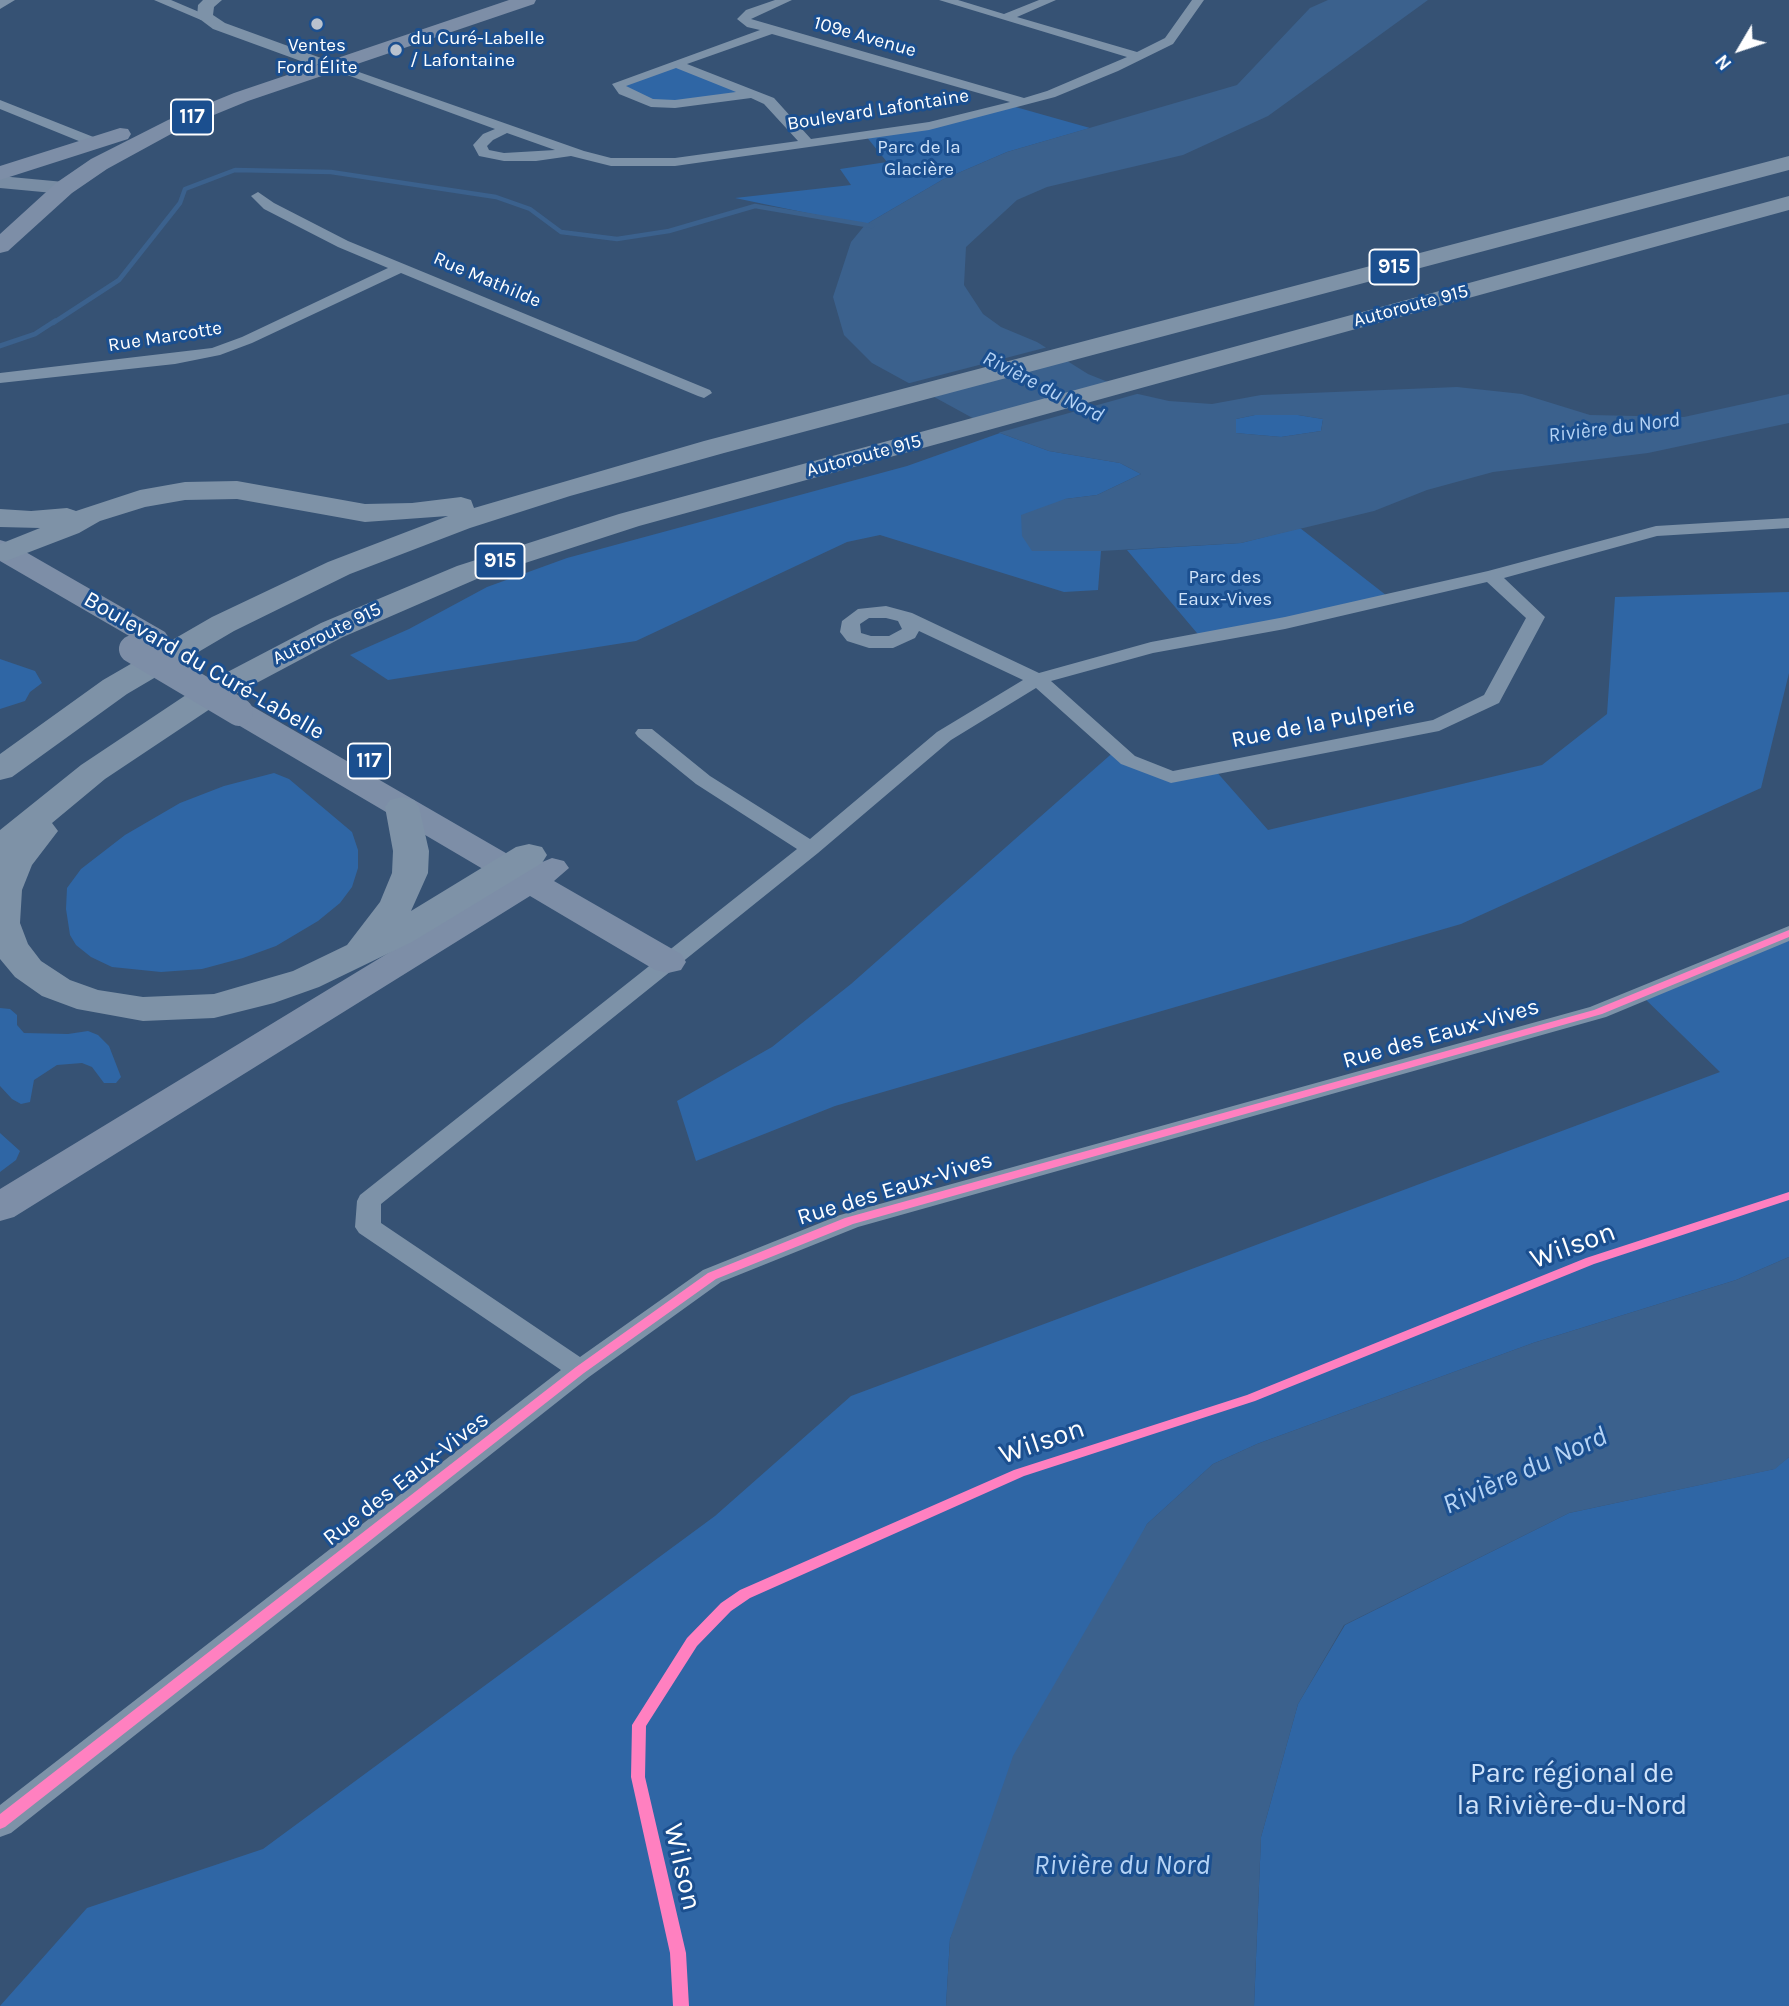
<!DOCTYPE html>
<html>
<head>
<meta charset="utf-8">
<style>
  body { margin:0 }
  #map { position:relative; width:1789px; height:2006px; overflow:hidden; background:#365274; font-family:Karla,sans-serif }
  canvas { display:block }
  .north { position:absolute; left:1705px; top:14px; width:70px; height:70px; -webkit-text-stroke:5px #1b4f8f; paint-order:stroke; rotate:231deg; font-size:19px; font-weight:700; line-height:28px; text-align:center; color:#fff }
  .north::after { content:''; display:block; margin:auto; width:24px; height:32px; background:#fff; clip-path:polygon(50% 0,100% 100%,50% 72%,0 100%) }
</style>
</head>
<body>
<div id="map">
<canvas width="1789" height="2006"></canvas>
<div class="north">N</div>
</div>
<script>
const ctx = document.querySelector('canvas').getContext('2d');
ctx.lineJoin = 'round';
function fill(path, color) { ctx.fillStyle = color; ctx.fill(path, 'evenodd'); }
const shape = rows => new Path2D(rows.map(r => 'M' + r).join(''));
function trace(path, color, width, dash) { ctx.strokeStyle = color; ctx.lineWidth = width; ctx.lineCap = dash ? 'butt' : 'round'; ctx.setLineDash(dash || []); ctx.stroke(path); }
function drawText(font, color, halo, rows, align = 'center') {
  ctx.font = font + ' Karla,sans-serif'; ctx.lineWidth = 6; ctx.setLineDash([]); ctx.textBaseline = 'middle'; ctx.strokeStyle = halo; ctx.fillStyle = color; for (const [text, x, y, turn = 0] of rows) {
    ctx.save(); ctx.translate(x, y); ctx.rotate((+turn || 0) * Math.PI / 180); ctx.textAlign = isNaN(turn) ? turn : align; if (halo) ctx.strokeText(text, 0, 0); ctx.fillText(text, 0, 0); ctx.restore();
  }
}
fill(shape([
  [676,64,756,94,651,103,618,84],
  [1012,106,1090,128,1007,152,942,180,865,225,735,198,851,185,840,169,887,162,865,135],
  [1255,415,1298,415,1323,419,1321,431,1281,437,1235,433,1236,419],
  [1000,433,1049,451,1120,463,1141,474,1097,495,1065,499,1032,551,1101,551,1098,590,1064,592,880,535,847,542,636,641,388,680,350,655,409,629,487,587,567,558,907,466],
  [1300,528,1391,599,1202,639,1127,550,1241,543],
  [1789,592,1789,673,1761,788,1461,924,835,1106,696,1161,677,1101,772,1047,851,984,1117,749,1172,778,1214,769,1268,830,1542,765,1607,714,1615,597],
  [0,659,35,671,42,683,30,692,25,701,0,709],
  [274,773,289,779,352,832,358,850,358,868,352,887,340,903,318,921,276,946,243,958,202,969,161,972,112,967,91,957,76,945,70,935,66,909,67,888,81,869,125,835,180,803,224,786],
  [1789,933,1789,1257,1736,1280,1533,1343,1257,1444,1213,1464,1147,1524,950,1939,946,2006,0,2006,87,1908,263,1849,715,1516,851,1396,1720,1072,1640,994],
  [0,1008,10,1009,17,1015,17,1025,24,1033,68,1034,88,1031,98,1035,109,1046,121,1077,116,1083,104,1083,92,1067,82,1063,57,1065,34,1080,30,1102,21,1104,12,1099,0,1086],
  [0,1133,20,1151,16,1160,0,1172],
  [1789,1457,1789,2006,1254,2006,1261,1837,1298,1704,1345,1625,1569,1513,1774,1469]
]), '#2f66a5');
fill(shape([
  [1328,0,1428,0,1268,116,1183,155,1047,187,1017,200,966,247,964,285,983,314,1001,327,1037,342,1088,374,1138,394,1169,401,1212,404,1261,395,1457,387,1522,394,1590,415,1684,417,1789,394,1789,423,1648,453,1493,472,1427,490,1374,511,1241,543,1101,551,1032,551,1022,536,1021,515,1065,499,1097,495,1141,474,1120,463,1049,451,1000,433,872,363,844,335,833,297,851,242,865,225,942,180,1007,152,1237,85,1310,8],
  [1255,415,1298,415,1323,419,1321,431,1281,437,1236,433,1236,419],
  [1789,1257,1789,1457,1775,1469,1569,1513,1344,1625,1298,1704,1261,1837,1254,2006,946,2006,950,1939,1013,1756,1147,1524,1213,1464,1257,1444,1533,1343,1736,1280]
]), '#3b618d');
fill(shape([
  [1048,347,1068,360,916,391,906,384],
  [1126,385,1144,392,994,434,970,420]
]), '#365274');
trace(shape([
  [53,323,119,280,180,203,185,189,235,170,331,172,496,197,530,209,561,232,617,239,669,231,755,206,872,226]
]), '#3b618d', 4.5);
trace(shape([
  [0,346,35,334,55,321]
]), '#3b618d', 5);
fill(shape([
  [0,0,15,0,0,9,0,0],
  [154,0,171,0,211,17,201,20,154,0],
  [775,0,792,0,751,19,1024,98,1047,91,1127,57,939,0,958,0,1004,14,1039,0,1056,0,1017,17,1137,52,1165,38,1192,0,1204,0,1173,44,1118,71,1055,97,929,130,675,166,611,166,571,156,536,161,504,161,479,156,473,145,483,134,495,129,309,61,311,58,319,58,584,151,611,158,675,158,798,141,764,104,751,98,675,108,651,107,619,94,612,84,760,30,747,27,737,19,746,10,775,0],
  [772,34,1010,102,929,122,811,139,774,98,687,64,772,34],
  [676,68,736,92,675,100,653,99,626,86,676,68],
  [507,133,555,150,504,153,489,150,487,146,493,140,507,133],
  [0,100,101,140,103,143,96,147,91,146,0,109,0,100],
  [258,192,274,203,348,241,710,390,712,393,704,398,698,396,401,273,252,343,220,355,175,364,0,383,0,373,212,348,242,337,388,268,338,247,264,209,251,196,258,192],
  [1789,518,1789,528,1657,536,1504,578,1545,617,1499,703,1439,731,1171,783,1121,764,1036,688,951,740,818,853,381,1204,381,1223,580,1357,703,1270,840,1215,1590,1007,1789,926,1789,941,1606,1017,858,1227,721,1282,589,1377,11,1833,0,1837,0,1805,561,1370,359,1233,355,1227,357,1201,360,1195,797,849,696,784,638,737,635,733,638,729,652,729,710,776,810,839,937,732,1023,680,919,631,915,638,893,648,869,648,847,641,840,632,842,621,858,609,886,606,912,613,1039,673,1151,642,1285,617,1488,571,1656,526,1789,518],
  [1487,582,1526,618,1484,695,1433,720,1173,771,1135,756,1051,681,1153,653,1285,629,1487,582],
  [869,618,886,618,898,621,902,629,889,636,871,636,861,633,860,624,869,618]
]), '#7d92a8');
fill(shape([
  [203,0,222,0,214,7,213,15,225,23,321,58,323,61,315,66,309,64,213,29,197,17,198,5,203,0]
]), '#7d92a8');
fill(shape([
  [0,176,64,182,71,184,74,188,71,192,64,194,0,188,0,176]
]), '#798da4');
fill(shape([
  [509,0,536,0,534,4,248,101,182,128,107,169,72,193,8,251,0,253,0,234,56,183,91,159,168,120,234,93,509,0],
  [120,128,128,129,131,134,128,139,0,180,0,166,120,128],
  [0,540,10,543,165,632,169,638,165,644,154,647,143,644,0,561,0,540],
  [239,703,250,705,530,867,552,858,564,861,569,868,554,881,681,954,686,962,681,970,668,973,655,970,530,896,14,1217,0,1221,0,1189,505,882,228,719,223,712,228,705,239,703]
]), '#7d8ea7');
fill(shape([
  [1789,156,1789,170,724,453,570,496,470,528,350,574,234,631,127,694,12,777,0,780,0,754,103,680,212,617,328,562,448,516,365,522,237,499,185,500,145,507,100,521,79,533,6,561,0,560,0,544,40,528,0,527,0,509,31,511,67,508,76,511,140,490,185,482,237,481,365,504,412,503,461,497,471,500,474,508,704,441,1789,156],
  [1789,196,1789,210,639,526,479,578,343,637,219,703,105,779,52,823,58,831,32,865,22,890,20,923,28,944,41,961,70,980,98,990,143,997,214,994,293,971,347,945,380,902,392,873,393,851,385,807,390,800,402,797,414,800,419,807,429,851,428,873,411,911,516,847,529,844,542,847,547,855,542,863,412,942,319,987,274,1003,214,1018,143,1021,77,1009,42,996,15,977,0,959,0,830,81,765,195,689,321,623,457,566,619,514,1789,196]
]), '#7e92a7');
trace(shape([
  [133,649,239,712]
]), '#7d8ea7', 28);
fill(shape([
  [1789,930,1789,937,1602,1014,853,1224,716,1279,584,1373,5,1827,0,1829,0,1814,576,1367,708,1273,845,1218,1594,1010,1789,930],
  [1789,1192,1789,1200,1594,1264,1255,1401,1024,1476,750,1598,731,1611,697,1646,646,1726,645,1777,686,1953,689,2006,673,2006,670,1953,631,1777,632,1725,687,1638,721,1603,740,1590,1014,1470,1247,1395,1586,1258,1789,1192]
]), '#ff80c0');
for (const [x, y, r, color] of [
  [317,24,7,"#b9c2ce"],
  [396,50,7,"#b9c2ce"]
]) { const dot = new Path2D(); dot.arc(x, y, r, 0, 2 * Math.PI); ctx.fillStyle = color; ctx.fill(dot); trace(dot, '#1b4f8f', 2.5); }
drawText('19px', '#fff', '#1b4f8f', [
  ["109e Avenue",865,37,16],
  ["Boulevard Lafontaine",878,110,-9],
  ["Rue Mathilde",487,280,23],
  ["Autoroute 915",1411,306,-15],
  ["Rue Marcotte",165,337,-9],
  ["Autoroute 915",864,456,-15],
  ["Autoroute 915",327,634,-26]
]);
drawText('19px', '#fff', '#1b4f8f', [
  ["du Curé-Labelle",410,39],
  ["/ Lafontaine",410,61],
  ["Ventes",317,46,"center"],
  ["Ford Élite",317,68,"center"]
], 'left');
drawText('19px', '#cfe3fa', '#1b4f8f', [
  ["Parc de la",919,148],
  ["Glacière",919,170],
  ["Parc des",1225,578],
  ["Eaux-Vives",1225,600]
]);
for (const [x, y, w] of [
  [192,117,42],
  [1394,267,49],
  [500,561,49],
  [369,761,42]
]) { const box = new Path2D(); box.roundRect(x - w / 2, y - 17.5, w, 35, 5); ctx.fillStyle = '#1b4f8f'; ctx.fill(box); trace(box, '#fff', 2); }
drawText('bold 21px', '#fff', null, [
  ["117",192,117],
  ["915",1394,267],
  ["915",500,561],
  ["117",369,761]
]);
drawText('italic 21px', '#b5d3f5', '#1b4f8f', [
  ["Rivière du Nord",1043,387,27],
  ["Rivière du Nord",1614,428,-7]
]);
drawText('23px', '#fff', '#1b4f8f', [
  ["Boulevard du Curé-Labelle",204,666,30],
  ["Rue de la Pulperie",1323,723,-11],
  ["Rue des Eaux-Vives",1441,1034,-16],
  ["Rue des Eaux-Vives",895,1189,-17],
  ["Rue des Eaux-Vives",406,1479,-38]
]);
drawText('28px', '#fff', '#1b4f8f', [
  ["Wilson",1573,1246,-20],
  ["Wilson",1042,1442,-19],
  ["Wilson",682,1867,77]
]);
drawText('italic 28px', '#b5d3f5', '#1b4f8f', [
  ["Rivière du Nord",1525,1471,-24],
  ["Rivière du Nord",1122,1866]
]);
drawText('28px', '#cfe3fa', '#1b4f8f', [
  ["Parc régional de",1572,1774],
  ["la Rivière-du-Nord",1572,1806]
]);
</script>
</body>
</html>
